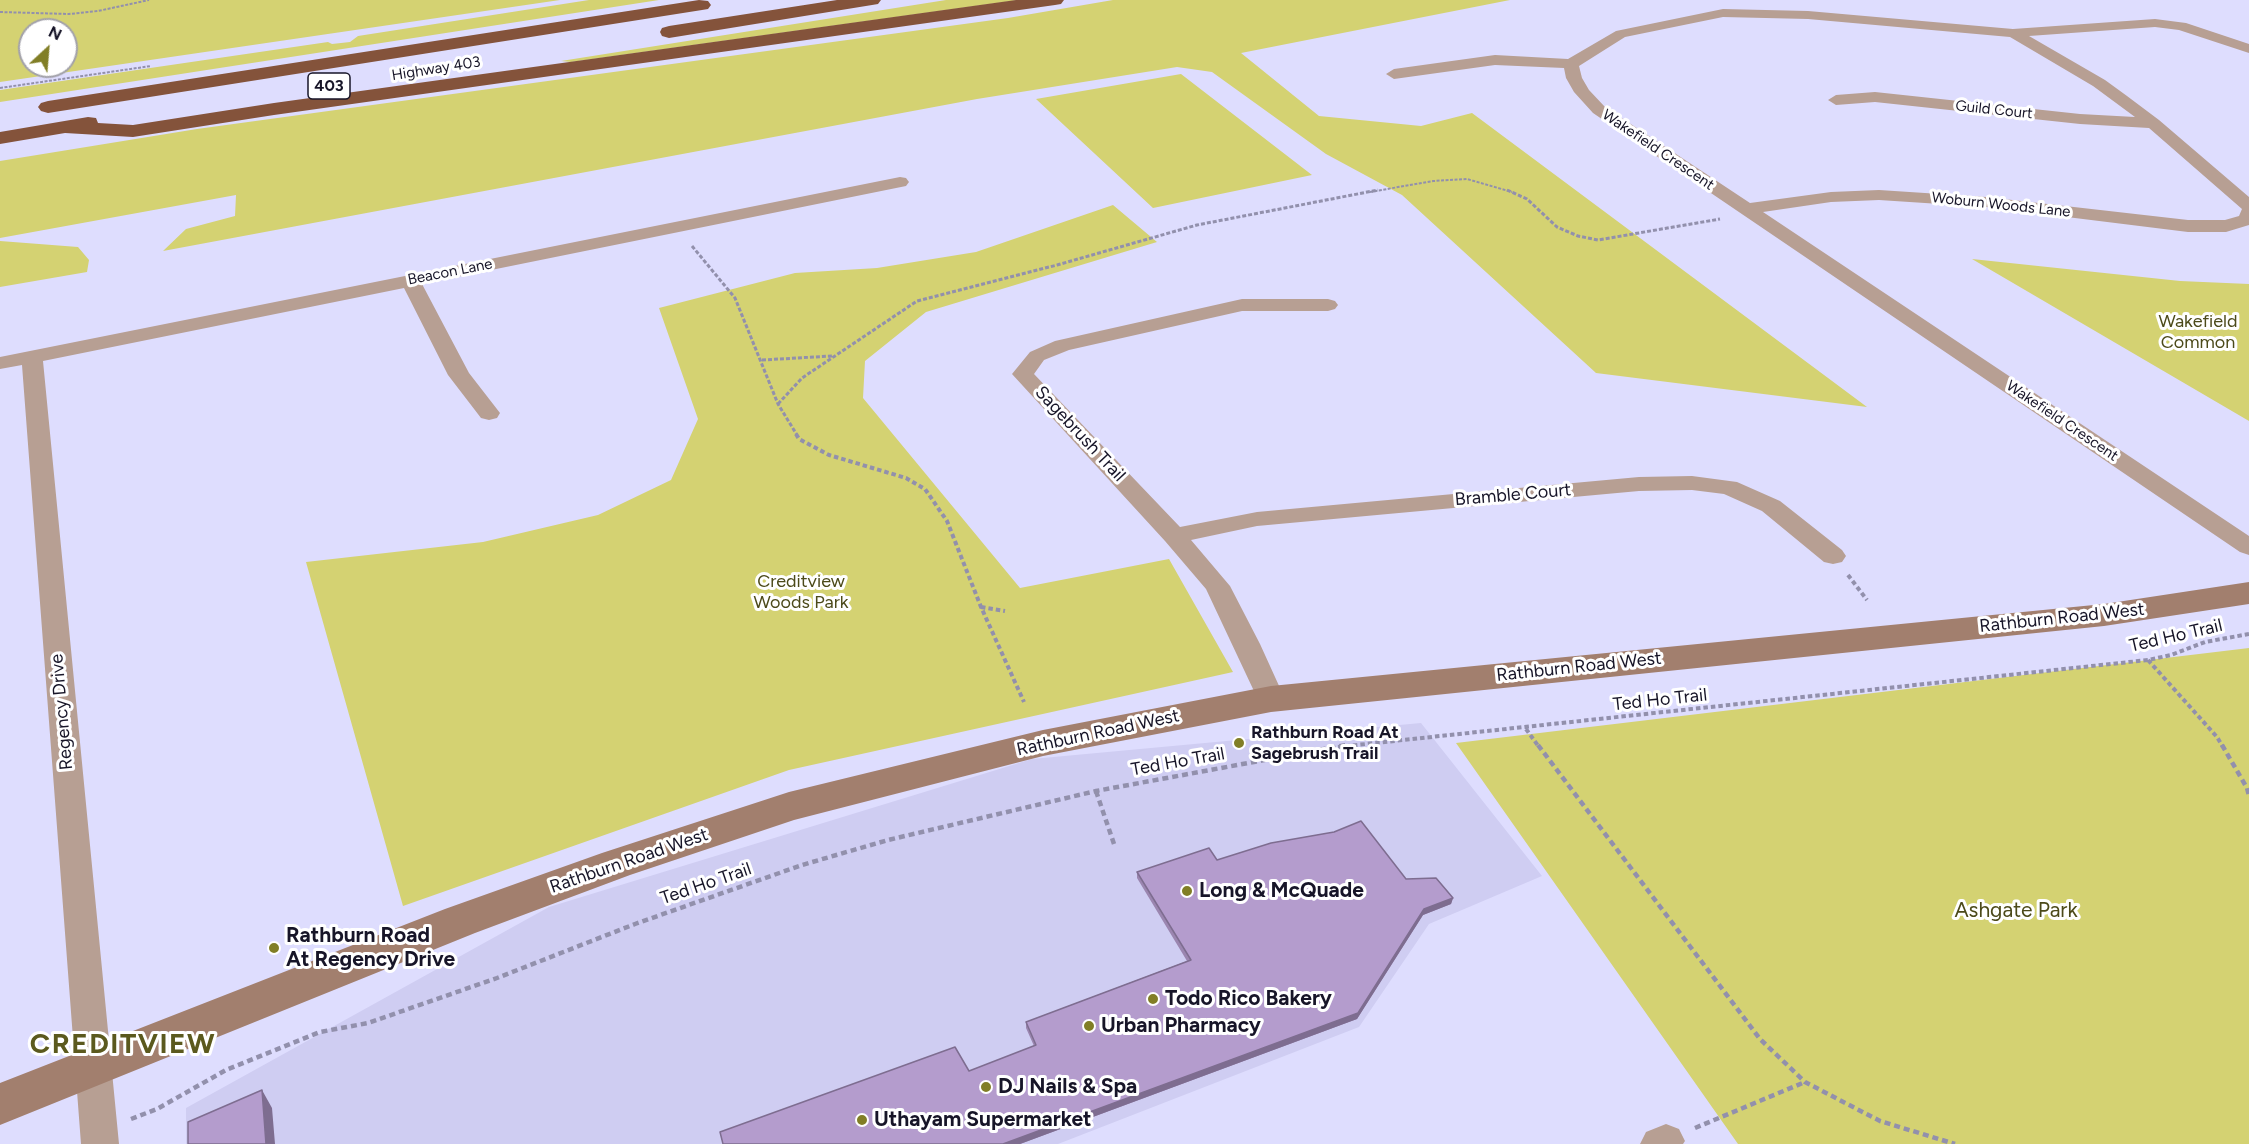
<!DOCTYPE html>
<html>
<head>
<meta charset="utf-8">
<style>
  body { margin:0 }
  #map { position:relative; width:2249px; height:1144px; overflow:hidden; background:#deddfe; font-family:Figtree,sans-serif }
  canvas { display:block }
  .north { position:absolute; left:18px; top:18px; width:60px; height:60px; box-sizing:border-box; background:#fff; border:2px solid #a2a1a9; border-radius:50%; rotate:26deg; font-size:16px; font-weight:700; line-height:24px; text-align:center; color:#171528 }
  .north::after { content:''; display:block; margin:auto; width:21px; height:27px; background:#817e26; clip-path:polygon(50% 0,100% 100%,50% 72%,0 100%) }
</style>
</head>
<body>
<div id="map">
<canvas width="2249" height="1144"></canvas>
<div class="north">N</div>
</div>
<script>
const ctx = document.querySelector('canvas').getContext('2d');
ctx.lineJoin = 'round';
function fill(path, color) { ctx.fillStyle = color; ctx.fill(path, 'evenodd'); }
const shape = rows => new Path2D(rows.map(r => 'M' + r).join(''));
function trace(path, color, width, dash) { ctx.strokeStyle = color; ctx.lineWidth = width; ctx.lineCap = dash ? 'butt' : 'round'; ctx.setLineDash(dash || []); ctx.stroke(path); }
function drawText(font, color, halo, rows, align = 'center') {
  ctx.font = font + ' Figtree,sans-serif'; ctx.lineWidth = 6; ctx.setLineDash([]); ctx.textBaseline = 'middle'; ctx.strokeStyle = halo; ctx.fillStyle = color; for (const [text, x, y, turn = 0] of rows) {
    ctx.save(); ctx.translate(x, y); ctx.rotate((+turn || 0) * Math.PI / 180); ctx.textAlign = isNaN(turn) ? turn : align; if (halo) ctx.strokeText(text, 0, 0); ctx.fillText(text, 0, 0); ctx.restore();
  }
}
fill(shape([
  [1421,723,1542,876,1429,924,1359,1027,1058,1144,186,1144,186,1108,549,907,1032,759]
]), '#cfcdf2');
fill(shape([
  [0,0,560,0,0,82],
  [30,30,66,30,66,66,30,66],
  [589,0,659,0,0,102,0,90,328,42,332,44,350,42,358,36],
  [946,0,1019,0,571,62,561,61],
  [1113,0,1510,0,1241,53,1319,116,1421,126,1472,113,1867,407,1596,373,1402,195,1326,154,1212,72,1177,67,977,99,163,251,186,229,235,216,236,195,0,238,0,161,197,129,1008,18],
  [1181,74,1312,175,1153,208,1036,99],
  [1113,205,1157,242,926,312,865,361,863,398,1020,588,1169,559,1233,672,789,770,403,906,306,562,483,542,598,515,671,480,698,419,659,308,795,273,877,268,976,252],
  [0,241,78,247,89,260,87,272,0,287],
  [1972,259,2180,281,2249,284,2249,421],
  [2249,648,2249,1144,1738,1144,1456,743]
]), '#d4d272');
trace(shape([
  [0,12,69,14,98,11,149,0],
  [0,88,151,66],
  [1370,192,1433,181,1467,179,1512,192]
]), '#9290ac', 2, [3, 1.5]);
trace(shape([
  [1507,190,1527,199,1557,227,1578,236,1598,240,1720,219],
  [692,246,735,298,778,404,797,435],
  [762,360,832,356],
  [778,404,802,378,917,301,1057,265,1197,225,1378,190]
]), '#9290ac', 3, [4, 2]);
trace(shape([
  [796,434,799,439,829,455,906,478,925,489,947,521,981,607,1024,702],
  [1848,575,1867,600],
  [981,607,1005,611],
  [2148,660,2217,737,2223,747],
  [1526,729,1539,747],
  [1338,747,2148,660,2171,655,2205,642,2249,634]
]), '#9290ac', 4, [4.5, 3]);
trace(shape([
  [1538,745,1760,1039,1805,1082,1880,1121,1955,1144],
  [2222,745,2247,788,2249,796],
  [1096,791,1114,844],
  [131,1119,157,1109,226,1070,320,1032,368,1023,497,978,635,924,802,865,888,840,1096,791,1346,745],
  [1695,1128,1805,1082]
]), '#9290ac', 4.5, [6, 4]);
fill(shape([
  [1723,9,1808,11,2013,29,2155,19,2186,23,2249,44,2249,53,2179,30,2155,27,2029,36,2105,80,2127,96,2159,120,2249,197,2249,225,2226,232,2188,232,1986,207,1879,200,1831,202,1763,212,2249,536,2249,555,2240,552,1593,113,1574,92,1566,78,1564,68,1495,65,1394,79,1386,74,1394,69,1495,55,1568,59,1616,31,1723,9],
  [1723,17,1808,19,2010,37,2093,86,2135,117,2080,114,1875,92,1836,95,1828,100,1836,105,1875,102,2080,124,2149,128,2242,209,2239,216,2225,220,2188,220,1986,197,1879,190,1831,192,1750,203,1605,107,1589,90,1582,78,1579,66,1625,37,1723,17],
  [900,177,906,178,909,182,906,186,422,284,469,373,500,413,497,418,489,420,481,418,448,375,404,288,43,361,119,1144,81,1144,22,365,0,369,0,357,900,177],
  [1242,299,1328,299,1335,301,1338,305,1335,309,1328,311,1242,311,1069,350,1044,360,1034,374,1180,527,1257,512,1639,477,1692,476,1737,482,1780,501,1842,550,1846,556,1842,562,1833,564,1824,562,1762,511,1724,494,1692,490,1639,491,1257,526,1191,540,1230,586,1260,644,1285,699,1281,706,1271,709,1261,706,1206,589,1165,541,1012,374,1030,352,1055,341,1242,299],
  [1666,1124,1679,1129,1685,1141,1683,1144,1640,1144,1646,1132,1666,1124]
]), '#b79f93');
fill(shape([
  [2249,582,2249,604,2104,626,1271,712,1043,756,794,820,630,875,475,933,0,1125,0,1083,445,909,602,853,789,792,1043,730,1271,686,2104,604,2249,582]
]), '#a27f6e');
fill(shape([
  [699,0,708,1,711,5,708,9,702,10,48,113,41,111,38,107,41,103,48,101,699,0],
  [837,0,881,0,878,4,872,5,669,38,662,36,660,32,662,28,669,26,837,0],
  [1016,0,1064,0,1061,4,1055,5,274,115,133,137,65,133,0,144,0,132,88,117,96,118,98,123,133,125,274,103,1016,0]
]), '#84533b');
fill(shape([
  [1217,860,1406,879,1453,898,1451,904,1423,915,1357,1019,1020,1144,723,1144,969,1071,1034,1046,1026,1028,1026,1022,1187,961,1137,878,1137,872]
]), '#9b86b0');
fill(shape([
  [1453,898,1451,904,1423,915,1357,1019,1020,1144,1003,1144,1424,909],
  [262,1090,272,1108,275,1144,266,1144]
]), '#7e6d90');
const building = shape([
  [1361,821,1406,879,1436,878,1453,898,1424,909,1358,1013,1003,1144,723,1144,720,1132,955,1047,969,1071,1036,1045,1026,1022,1191,960,1137,872,1209,848,1217,860,1271,843,1334,832,1361,821],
  [262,1090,266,1144,188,1144,188,1122,262,1090]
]);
fill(building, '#b49ccd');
trace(building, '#7e6d90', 1.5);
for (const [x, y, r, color] of [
  [1239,743,6,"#817e26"],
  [1187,891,6,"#817e26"],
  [274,948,6,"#817e26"],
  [1153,999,6,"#817e26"],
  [1089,1026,6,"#817e26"],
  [986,1087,6,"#817e26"],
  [862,1120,6,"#817e26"]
]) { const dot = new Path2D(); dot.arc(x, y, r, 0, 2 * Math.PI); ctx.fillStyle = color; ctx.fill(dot); trace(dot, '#fff', 2); }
drawText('15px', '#171528', '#fff', [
  ["Highway 403",436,69,-9],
  ["Guild Court",1994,110,6],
  ["Wakefield Crescent",1658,150,34],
  ["Woburn Woods Lane",2001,205,6],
  ["Beacon Lane",450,272,-11],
  ["Wakefield Crescent",2062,421,34]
]);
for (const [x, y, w] of [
  [329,86,42]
]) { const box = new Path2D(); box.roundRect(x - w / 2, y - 13, w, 26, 4.5); ctx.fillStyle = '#fff'; ctx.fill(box); trace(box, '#171528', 1.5); }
drawText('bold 16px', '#171528', null, [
  ["403",329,86]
]);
drawText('18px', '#4c4a1a', '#fff', [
  ["Wakefield",2198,322],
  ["Common",2198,343],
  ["Creditview",801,582],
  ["Woods Park",801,603]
]);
drawText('18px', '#171528', '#fff', [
  ["Sagebrush Trail",1080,434,47],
  ["Bramble Court",1513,495,-5],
  ["Rathburn Road West",2062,618,-6],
  ["Ted Ho Trail",2176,636,-13],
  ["Rathburn Road West",1579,667,-6],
  ["Ted Ho Trail",1660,700,-6],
  ["Regency Drive",62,712,-95],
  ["Rathburn Road West",1098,733,-12],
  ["Ted Ho Trail",1178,762,-10],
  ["Rathburn Road West",629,861,-19],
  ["Ted Ho Trail",706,884,-19]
]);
drawText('bold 18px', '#171528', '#fff', [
  ["Rathburn Road At",1251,733],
  ["Sagebrush Trail",1251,754]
], 'left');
drawText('bold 21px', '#171528', '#fff', [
  ["Long & McQuade",1199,891],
  ["Rathburn Road",286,936],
  ["At Regency Drive",286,960],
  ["Todo Rico Bakery",1165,999],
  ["Urban Pharmacy",1101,1026],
  ["DJ Nails & Spa",998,1087],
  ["Uthayam Supermarket",874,1120]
], 'left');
drawText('21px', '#4c4a1a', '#fff', [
  ["Ashgate Park",2016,911]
]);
ctx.letterSpacing = '1.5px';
drawText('bold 28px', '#5b591e', '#fff', [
  ["CREDITVIEW",123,1045]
]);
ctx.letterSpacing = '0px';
</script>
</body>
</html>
